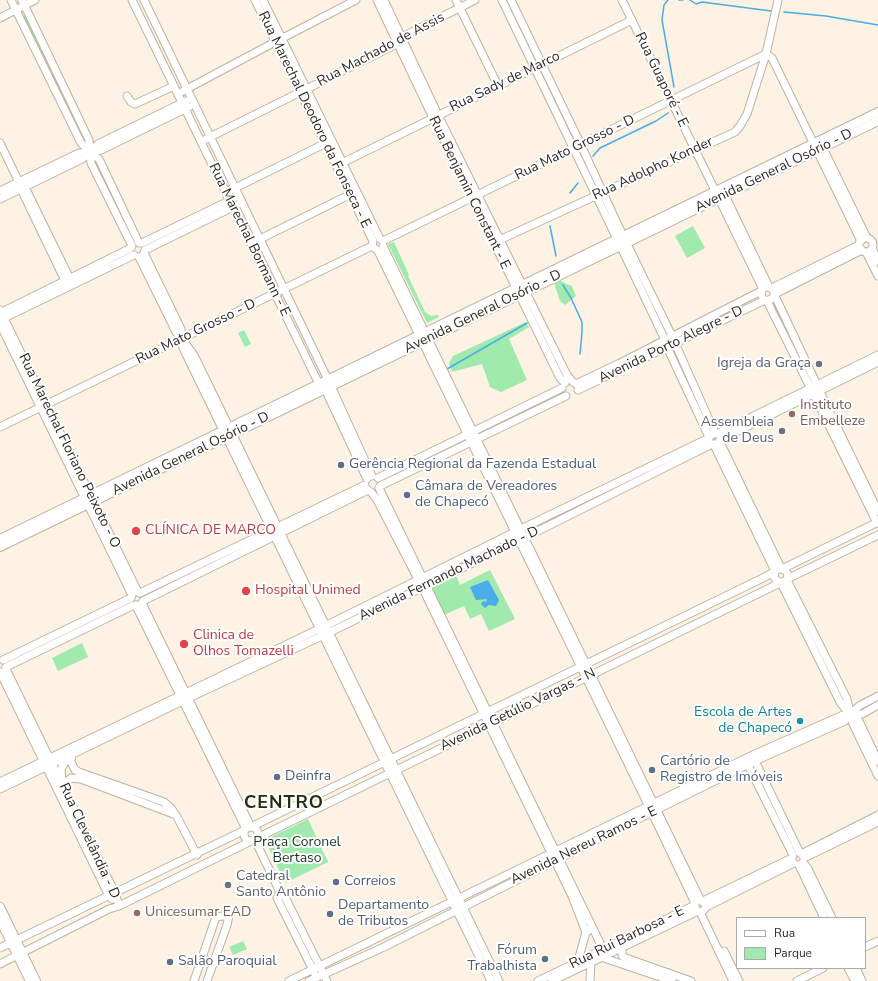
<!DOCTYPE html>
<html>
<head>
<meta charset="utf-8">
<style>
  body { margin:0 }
  #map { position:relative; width:878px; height:981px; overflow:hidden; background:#fdf2e3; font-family:"Nunito Sans",sans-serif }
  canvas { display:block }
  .legend { position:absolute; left:736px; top:917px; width:130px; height:52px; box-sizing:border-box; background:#fff; border:1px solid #abaaa7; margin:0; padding:5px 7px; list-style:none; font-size:12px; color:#2e2a24 }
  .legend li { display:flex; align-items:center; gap:8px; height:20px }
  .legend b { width:20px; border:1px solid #abaaa7 }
</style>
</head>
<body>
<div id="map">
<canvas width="878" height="981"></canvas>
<ul class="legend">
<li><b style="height:5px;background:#fff"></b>Rua</li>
<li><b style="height:11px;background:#a0eaad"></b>Parque</li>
</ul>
</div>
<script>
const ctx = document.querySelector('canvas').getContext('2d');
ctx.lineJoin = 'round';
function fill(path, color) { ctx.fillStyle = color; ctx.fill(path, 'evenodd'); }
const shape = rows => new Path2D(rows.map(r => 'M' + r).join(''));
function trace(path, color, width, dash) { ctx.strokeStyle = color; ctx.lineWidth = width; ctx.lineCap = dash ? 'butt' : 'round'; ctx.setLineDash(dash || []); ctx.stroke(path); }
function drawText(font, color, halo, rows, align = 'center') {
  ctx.font = font + ' "Nunito Sans",sans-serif'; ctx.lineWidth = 4; ctx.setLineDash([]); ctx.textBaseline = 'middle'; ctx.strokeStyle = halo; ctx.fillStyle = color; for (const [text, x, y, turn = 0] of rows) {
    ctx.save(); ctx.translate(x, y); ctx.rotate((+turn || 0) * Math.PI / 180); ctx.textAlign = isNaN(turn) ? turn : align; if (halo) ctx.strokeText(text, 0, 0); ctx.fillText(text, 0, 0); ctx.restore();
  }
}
fill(shape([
  [25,15,49,65,47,66,23,16],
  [60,88,87,142,84,143,58,89],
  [693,226,705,248,687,258,675,236],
  [394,242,409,275,408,276,425,312,431,316,438,315,439,317,427,323,388,244],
  [560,280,566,284,572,286,576,296,565,305,560,301,554,283],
  [526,322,529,327,509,339,527,380,501,392,490,387,482,364,452,372,449,363,453,356],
  [244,330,251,344,245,347,238,333],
  [490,570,515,619,489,631,481,614,470,619,464,606,444,615,431,587,456,575,460,585],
  [82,643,88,657,58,671,52,658],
  [308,819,328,862,285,883,265,840],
  [243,941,247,949,233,955,229,947]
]), '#a0eaad');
fill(shape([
  [488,580,499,600,496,606,489,605,485,608,481,604,483,601,486,602,487,599,476,600,470,587]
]), '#4aace9');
trace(shape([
  [668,0,664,5,662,20,674,87],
  [679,0,683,0],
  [690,0,696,4,702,2,771,11],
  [784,12,826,16,878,25],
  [593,156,600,148,656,121,668,113],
  [570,193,578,183],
  [550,226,556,256],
  [563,285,571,298,582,322,582,332,580,354],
  [447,369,527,323]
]), '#4aace9', 1.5);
const minor = shape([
  [11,0,81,143,90,152,91,163,132,246],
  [22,0,89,140,90,152,99,159,139,243],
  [132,0,319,384,325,389,367,479],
  [144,0,331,386,372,476],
  [255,0,373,241,372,246,377,250,379,253,654,817,695,903,695,908,696,910,700,912,733,981],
  [263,0,380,239],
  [377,0,433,118,560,378,565,383],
  [384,0,438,115,500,240,567,375,573,382],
  [456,0,498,86],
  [502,0,617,239],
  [511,0,581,145,623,236],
  [622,0,763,289],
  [0,18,35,0],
  [766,54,772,58,861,241],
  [183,91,275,42,356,0],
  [127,96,131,102,135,104,174,86],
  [206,139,393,46,402,37,408,34,475,0],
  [0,143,17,178,21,189,68,287],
  [819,146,823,148,867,238],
  [336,166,632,20],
  [23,183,71,281],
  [231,190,328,142],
  [0,191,79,153,90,152,98,144,186,101],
  [723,191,769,287,775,291,773,298,767,301,763,299,761,293,764,287,769,287],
  [0,199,82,159,90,152,101,150,189,107],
  '859 245a7 7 0 1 1 14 0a7 7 0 1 1-14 0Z',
  [256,241,353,193],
  [383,241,766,54],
  [495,242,735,132,740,126,747,114,766,54,778,0],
  [626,242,672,336],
  [142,243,233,199],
  [620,245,665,340],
  [383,246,701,901,705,903,706,907,704,910],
  [872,248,878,261],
  [145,250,237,205],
  [866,252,878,276],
  [144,253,181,329,182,339,194,355,211,390,499,981],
  [139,257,176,332,182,339,183,348,491,981],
  [772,288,859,245],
  [775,294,862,250],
  [775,296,817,385],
  [767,301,811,389],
  [0,310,138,592],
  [0,313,131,248],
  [0,320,134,255],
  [0,324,132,595],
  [675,343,715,433],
  [667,347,709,437],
  [576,384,620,363,761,291],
  [578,390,765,300],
  [820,392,878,511],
  [814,395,877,523],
  [0,427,372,246],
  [709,438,712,434,717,434,878,355],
  [720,442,781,568],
  [714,445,775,571],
  [378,478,562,388],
  [380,486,566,396],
  [379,488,603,949],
  [371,492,376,498,422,587,572,896,586,932],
  [782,569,878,522],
  [787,579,878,535],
  [787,580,847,699,853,724,878,776],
  [781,583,840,702,850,715,859,721,878,761],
  [140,593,365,485],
  [143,601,368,490],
  [142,603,251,827],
  [136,606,246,829],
  [3,660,131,598],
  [6,667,134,605,140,605],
  [6,669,115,893,119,906],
  [0,672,109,896,112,899],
  [72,754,71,761,72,764,75,770,79,772,164,802,171,808,176,815,197,855],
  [755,761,800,853],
  [748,765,793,855],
  [62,779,61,771,62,767,69,756],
  [0,782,321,628,521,529,709,438],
  [0,789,193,696,324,635,514,543,712,444,717,444,720,440,878,362],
  [65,789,68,781,71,778,81,779,176,815],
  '244 834a7 7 0 1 1 14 0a7 7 0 1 1-14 0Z',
  [251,827,767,576,778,569,782,569,786,571,788,575,787,579,783,582,778,582,774,577,775,572],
  [257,838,780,583],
  [255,840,279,890,279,896,277,898,315,974],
  [801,854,878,815],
  [804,858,878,822],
  [803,862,808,869,832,918],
  [799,865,824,918],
  [279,896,283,893,327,981],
  [703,901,792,858],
  [706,907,794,863],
  [622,947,622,955,623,957,691,981],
  [865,947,878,941],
  [0,948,245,830],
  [724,951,739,981],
  [601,957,672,981],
  [578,961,586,932,589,930],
  [0,964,109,909,119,906,251,841],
  [848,968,855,981],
  [856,968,862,981],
  [194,981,216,917,229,915,227,925,207,981],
  [289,981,757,753,843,715,850,715,859,706,878,696],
  [309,981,384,947,646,815,755,761,845,721,850,715,862,714,878,705],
  [538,981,695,905],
  [552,981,698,911],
  [590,981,591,962],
  [797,981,823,968]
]);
const major = shape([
  [0,539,878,112],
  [0,547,878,121],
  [0,907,36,981],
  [0,920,30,981]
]);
trace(minor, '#bcb1a2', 9);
trace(major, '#bcb1a2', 10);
trace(minor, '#fff', 7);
trace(major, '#fff', 8);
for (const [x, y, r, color] of [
  [819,364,4,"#6b7280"],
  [792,414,4,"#8d6e63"],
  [782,431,4,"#6b7280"],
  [341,465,4,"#5c6f8a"],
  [407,495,4,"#5c6f8a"],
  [136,531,5,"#e0444e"],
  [246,591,5,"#e0444e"],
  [184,644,5,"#e0444e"],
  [800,721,4,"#0f9aa8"],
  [652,770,4,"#5c6f8a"],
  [277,777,4,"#5c6f8a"],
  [336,882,4,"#5c6f8a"],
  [228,885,4,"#6b7280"],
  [137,913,4,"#8d6e63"],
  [330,914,4,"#5c6f8a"],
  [545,959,4,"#5c6f8a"],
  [170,962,4,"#5c6f8a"]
]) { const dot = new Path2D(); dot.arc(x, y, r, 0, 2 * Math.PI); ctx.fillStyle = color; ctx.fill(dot); trace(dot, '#fff', 1.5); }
drawText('14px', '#2e2a24', '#fff', [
  ["Rua Machado de Assis",381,50,-28],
  ["Rua Guaporé - E",661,80,64],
  ["Rua Sady de Marco",505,82,-26],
  ["Rua Marechal Deodoro da Fonseca - E",314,120,64],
  ["Rua Mato Grosso - D",575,148,-26],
  ["Rua Adolpho Konder",653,169,-25],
  ["Avenida General Osório - D",774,171,-26],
  ["Rua Benjamin Constant - E",469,193,64],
  ["Rua Marechal Bormann - E",249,240,64],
  ["Avenida General Osório - D",483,312,-26],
  ["Rua Mato Grosso - D",196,332,-26],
  ["Avenida Porto Alegre - D",671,345,-26],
  ["Rua Marechal Floriano Peixoto - O",69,451,64],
  ["Avenida General Osório - D",191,454,-26],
  ["Avenida Fernando Machado - D",449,574,-26],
  ["Avenida Getúlio Vargas - N",518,710,-26],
  ["Rua Clevelândia - D",89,841,65],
  ["Avenida Nereu Ramos - E",584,846,-26],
  ["Rua Rui Barbosa - E",627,938,-26]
]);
drawText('14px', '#5b616d', '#fff', [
  ["Igreja da Graça",811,364],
  ["Assembleia",774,423],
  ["de Deus",774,439],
  ["Catedral",236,877,"left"],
  ["Santo Antônio",236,893,"left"]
], 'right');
drawText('14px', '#785e54', '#fff', [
  ["Instituto",800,406],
  ["Embelleze",800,422],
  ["Unicesumar EAD",145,913]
], 'left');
drawText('14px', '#4e5e75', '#fff', [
  ["Gerência Regional da Fazenda Estadual",349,465],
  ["Câmara de Vereadores",415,487],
  ["de Chapecó",415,503],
  ["Cartório de",660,762],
  ["Registro de Imóveis",660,778],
  ["Deinfra",285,777],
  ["Correios",344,882],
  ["Departamento",338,906],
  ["de Tributos",338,922],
  ["Fórum",537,951,"right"],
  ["Trabalhista",537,967,"right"],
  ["Salão Paroquial",178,962]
], 'left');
drawText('14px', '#be3a42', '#fff', [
  ["CLÍNICA DE MARCO",145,531],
  ["Hospital Unimed",255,591],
  ["Clinica de",193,636],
  ["Olhos Tomazelli",193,652]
], 'left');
drawText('14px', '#0d838f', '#fff', [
  ["Escola de Artes",792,713],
  ["de Chapecó",792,729]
], 'right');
drawText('14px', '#173a1f', '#fff', [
  ["Praça Coronel",297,843],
  ["Bertaso",297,859]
]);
ctx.letterSpacing = '1px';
drawText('bold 18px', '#222f0a', '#fff', [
  ["CENTRO",284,804]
]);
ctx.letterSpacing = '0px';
</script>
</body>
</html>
